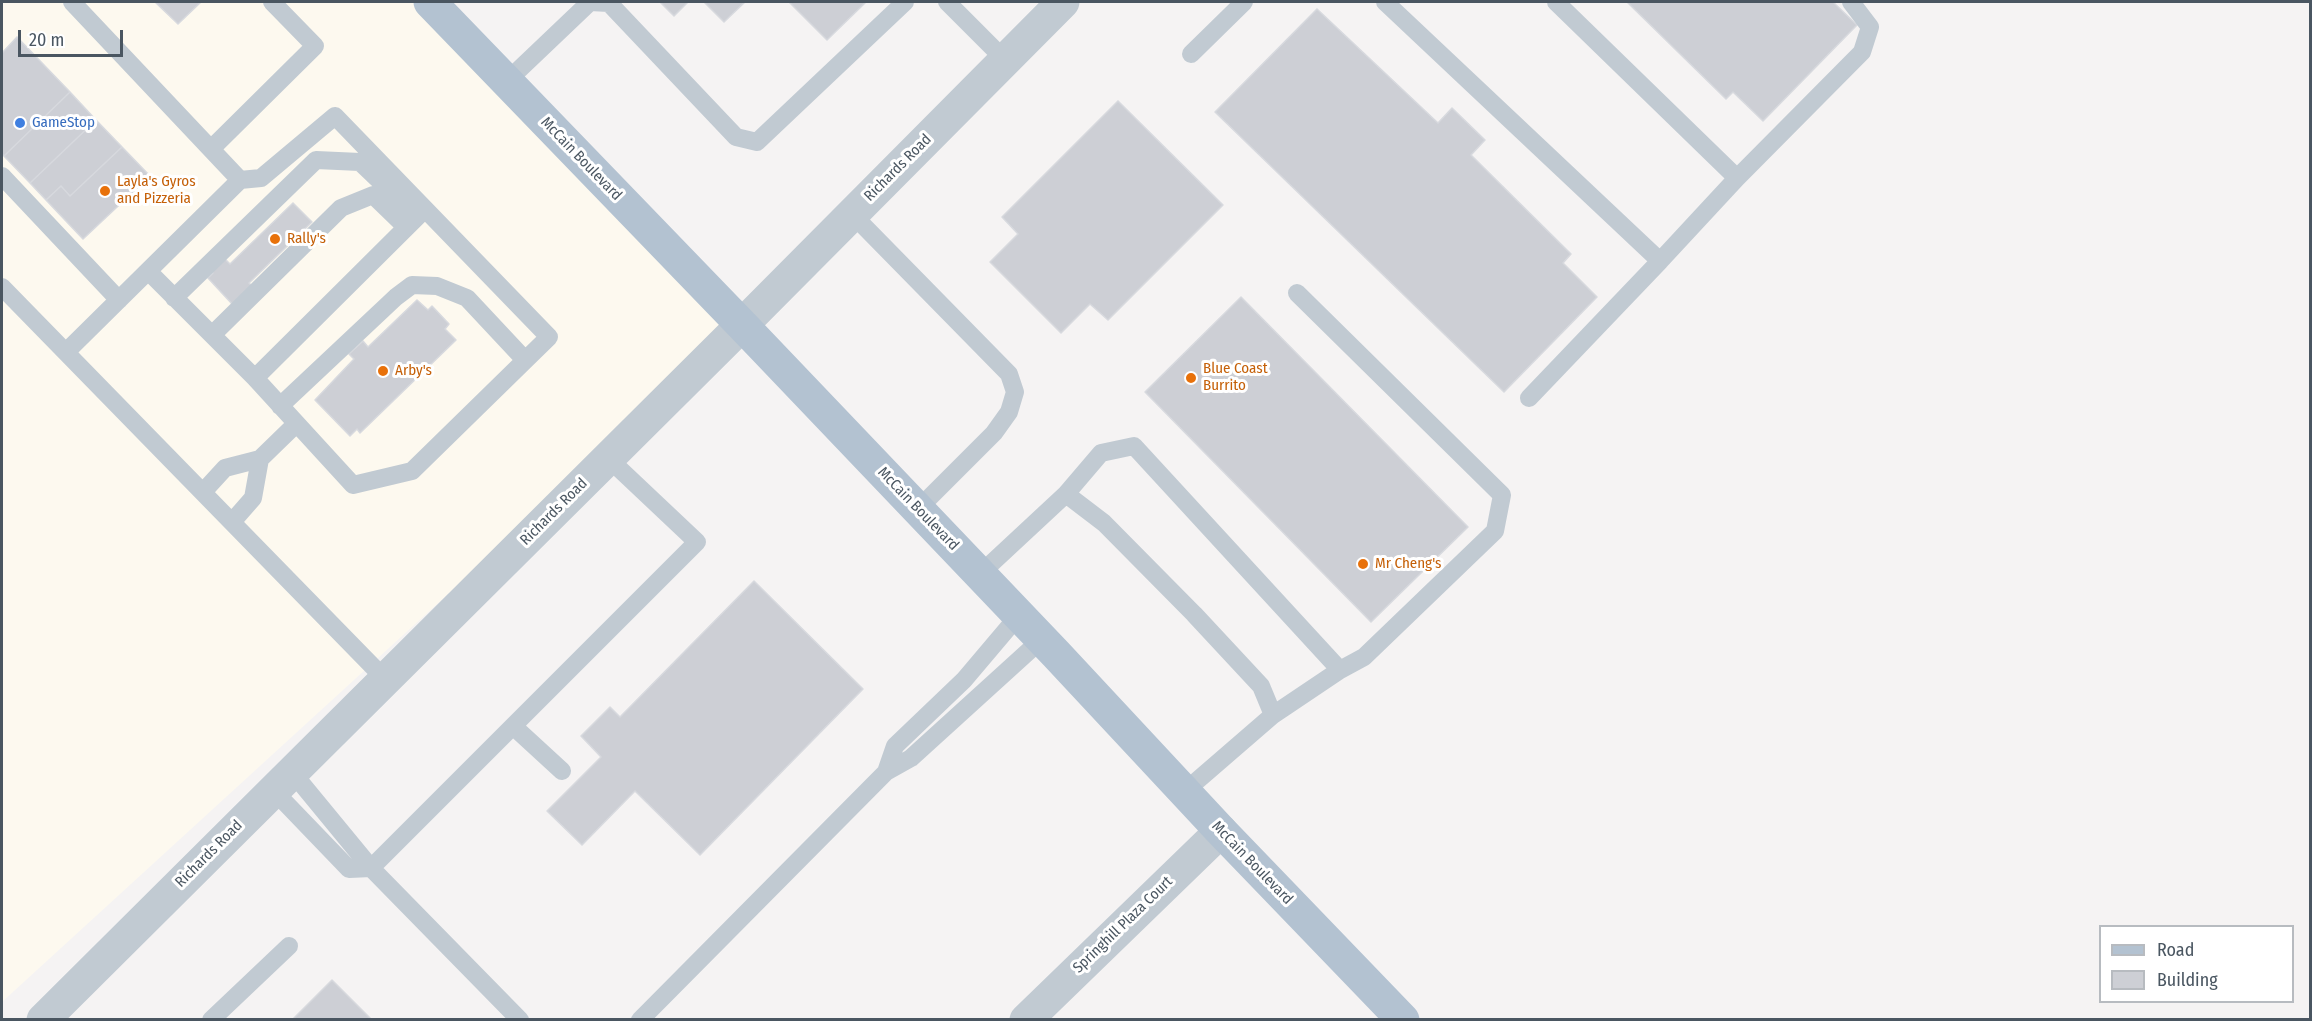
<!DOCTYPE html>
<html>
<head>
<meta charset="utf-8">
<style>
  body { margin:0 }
  #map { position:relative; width:2312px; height:1021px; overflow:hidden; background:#f5f3f3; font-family:"Fira Sans Condensed",sans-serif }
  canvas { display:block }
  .frame { position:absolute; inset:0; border:3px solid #4a5661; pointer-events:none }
  .legend { position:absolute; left:2099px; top:925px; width:195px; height:78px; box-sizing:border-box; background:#fff; border:2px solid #b7bbc0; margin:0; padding:8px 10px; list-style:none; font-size:18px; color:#4a5661 }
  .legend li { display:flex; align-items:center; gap:12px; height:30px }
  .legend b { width:30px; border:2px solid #b7bbc0 }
  .scale { position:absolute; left:18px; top:30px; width:105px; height:27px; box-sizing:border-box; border:3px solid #4a5661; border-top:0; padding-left:8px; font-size:18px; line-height:21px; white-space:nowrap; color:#4a5661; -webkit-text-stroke:4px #fff; paint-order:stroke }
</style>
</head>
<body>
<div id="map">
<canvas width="2312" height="1021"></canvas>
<div class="frame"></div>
<ul class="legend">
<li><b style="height:8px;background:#b3c2d1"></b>Road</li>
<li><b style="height:16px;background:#cdcfd5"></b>Building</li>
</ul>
<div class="scale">20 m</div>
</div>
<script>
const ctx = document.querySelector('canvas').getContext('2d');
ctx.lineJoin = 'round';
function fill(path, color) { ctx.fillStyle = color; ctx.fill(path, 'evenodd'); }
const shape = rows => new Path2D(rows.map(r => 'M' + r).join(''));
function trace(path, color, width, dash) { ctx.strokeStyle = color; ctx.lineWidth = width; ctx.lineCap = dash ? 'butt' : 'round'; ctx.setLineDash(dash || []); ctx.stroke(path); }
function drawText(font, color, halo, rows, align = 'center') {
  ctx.font = font + ' "Fira Sans Condensed",sans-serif'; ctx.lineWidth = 6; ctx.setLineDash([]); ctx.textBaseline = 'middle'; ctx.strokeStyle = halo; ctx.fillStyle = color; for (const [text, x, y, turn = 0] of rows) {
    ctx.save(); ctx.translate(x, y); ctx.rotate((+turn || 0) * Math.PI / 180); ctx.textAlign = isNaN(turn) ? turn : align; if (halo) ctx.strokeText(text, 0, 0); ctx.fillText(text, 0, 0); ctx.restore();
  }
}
fill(shape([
  [2,2,432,2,742,325,2,1002]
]), '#fdf9ef');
const building = shape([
  [155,2,201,2,178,24,155,2],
  [660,2,688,2,674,16,660,2],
  [704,2,745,2,724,22,704,2],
  [789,2,866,2,827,40,789,2],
  [1627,2,1833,2,1857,25,1763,121,1733,92,1726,99,1627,2],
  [1317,9,1438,123,1452,108,1485,140,1471,155,1571,254,1563,263,1597,297,1504,392,1215,112,1317,9],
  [17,37,70,92,4,156,2,154,2,53,17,37],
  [70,92,96,120,30,183,4,156,70,92],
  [1118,101,1223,205,1108,320,1090,304,1061,333,990,262,1018,234,1002,217,1118,101],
  [96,120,122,147,70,196,61,186,46,200,30,183,96,120],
  [122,147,150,176,83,239,46,200,61,186,70,196,122,147],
  [293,203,312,222,249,283,256,290,233,305,208,278,213,273,209,270,223,257,230,264,293,203],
  [1241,297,1468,527,1371,622,1145,392,1241,297],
  [417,300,428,310,432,306,449,324,445,329,456,340,360,433,357,429,350,436,315,400,354,359,349,354,363,341,368,347,417,300],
  [754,581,863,689,700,855,635,791,582,845,547,811,601,757,581,736,610,707,620,717,754,581],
  [332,980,372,1020,292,1020,332,980]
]);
fill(building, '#cdcfd5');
trace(building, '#d7d9de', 1.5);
trace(shape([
  [947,2,1005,60],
  [1385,2,1660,261,1737,178,1862,52,1870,27,1851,2],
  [1556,2,1737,178],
  [1191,54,1244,2],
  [506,82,590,2,609,3,736,137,757,142,905,2],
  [211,149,315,46,272,2],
  [2,176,119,300],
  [240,180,261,178,335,116,549,337,412,471,353,485,255,378],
  [852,214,1009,374,1015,392,1009,412,994,433,918,509],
  [148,271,255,378,425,209],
  [2,287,385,679],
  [174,298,316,160,360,162,407,207],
  [212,335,341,208,373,195,406,227],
  [66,352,240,180,72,2],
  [1529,398,1660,261],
  [280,406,396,297,412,285,437,286,467,298,525,360],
  [203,492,225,468,260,459,296,424],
  [1066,494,1101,453,1134,446,1340,670,1364,657,1495,531,1502,495,1297,293],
  [232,522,253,498,260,459],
  [980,574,1066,494,1104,523,1194,614,1261,686,1273,715,1184,792],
  [1273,715,1340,670],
  [513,726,562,771],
  [292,772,371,868],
  [886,772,895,746,964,680,1019,615],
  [273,790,349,869,371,868],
  [211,1020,289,946],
  [520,1020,371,868,697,542,608,458],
  [640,1020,886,772,911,758,1042,639]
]), '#c1cad2', 18);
trace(shape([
  [43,1020,742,325,1063,2],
  [1026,1020,1221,831]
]), '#c1cad2', 33);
trace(shape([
  [430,2,742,325,1056,654,1221,831,1403,1020]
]), '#b3c2d1', 33);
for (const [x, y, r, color] of [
  [20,123,6,"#3f7fe0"],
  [105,191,6,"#e8710a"],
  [275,239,6,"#e8710a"],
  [383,371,6,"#e8710a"],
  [1191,378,6,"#e8710a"],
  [1363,564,6,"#e8710a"]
]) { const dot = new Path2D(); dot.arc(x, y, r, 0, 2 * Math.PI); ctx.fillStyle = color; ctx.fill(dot); trace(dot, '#fff', 2); }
drawText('15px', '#366cbe', '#fff', [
  ["GameStop",32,123]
], 'left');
drawText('15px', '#4a5661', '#fff', [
  ["McCain Boulevard",581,159,46],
  ["Richards Road",898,168,-45],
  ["McCain Boulevard",918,509,46],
  ["Richards Road",554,512,-45],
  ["Richards Road",209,854,-45],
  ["McCain Boulevard",1252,863,46],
  ["Springhill Plaza Court",1123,925,-44]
]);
drawText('15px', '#c56008', '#fff', [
  ["Layla's Gyros",117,182],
  ["and Pizzeria",117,199],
  ["Rally's",287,239],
  ["Blue Coast",1203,369],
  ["Burrito",1203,386],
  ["Arby's",395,371],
  ["Mr Cheng's",1375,564]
], 'left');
</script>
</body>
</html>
